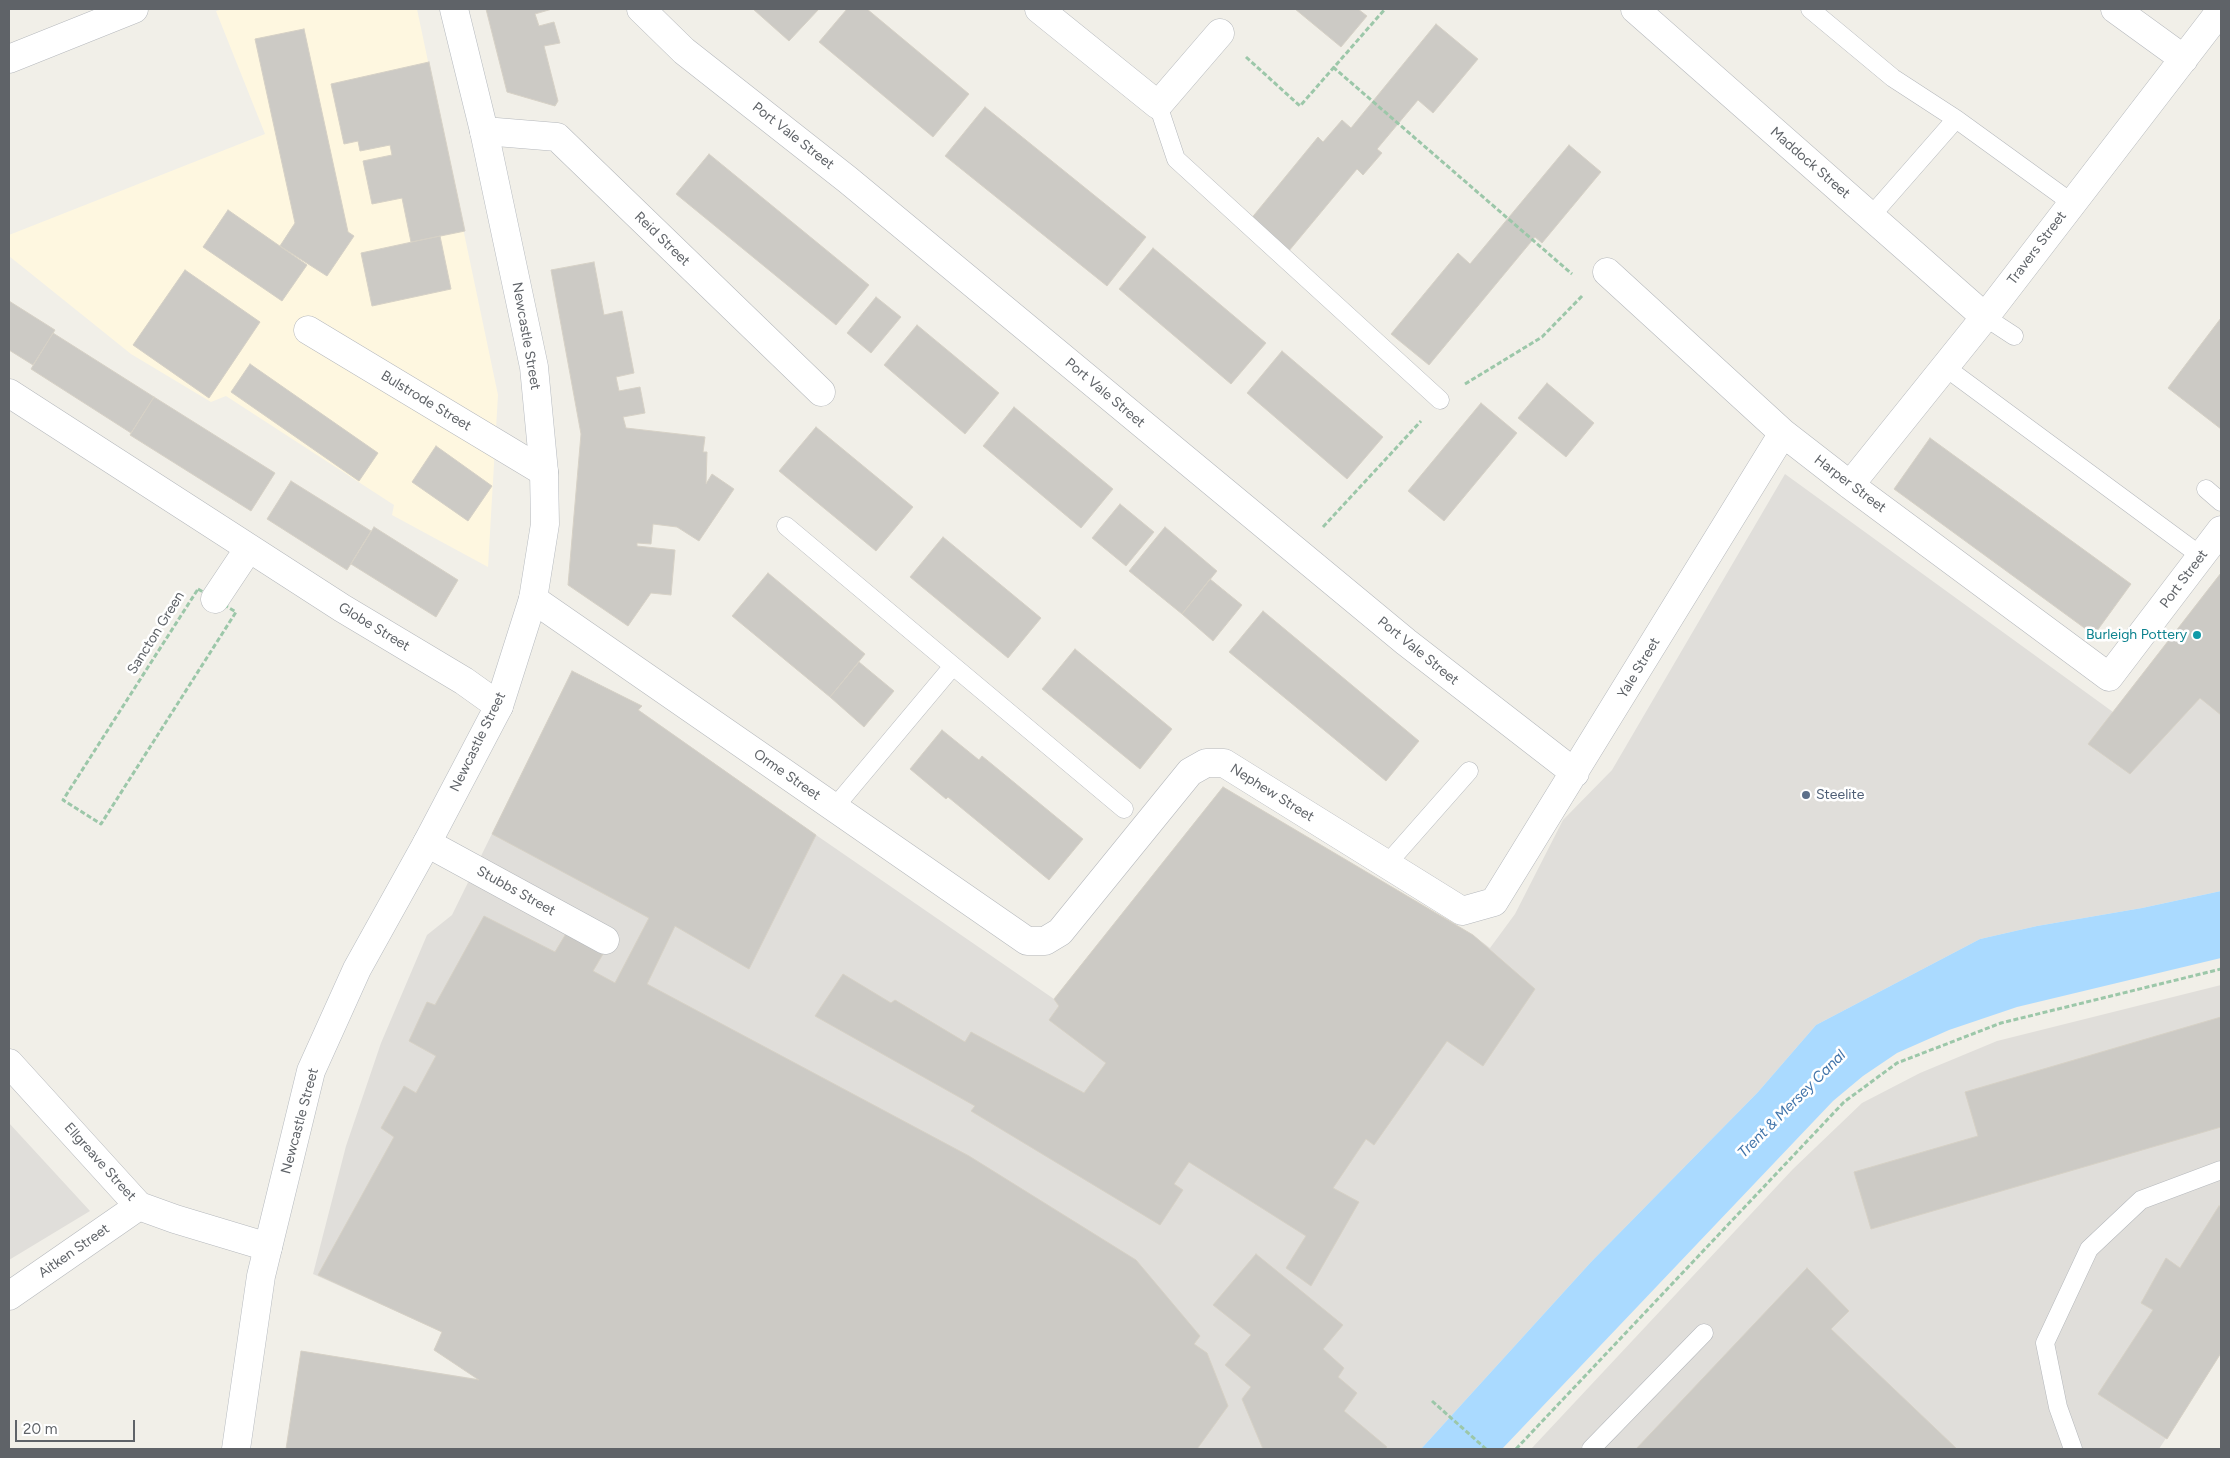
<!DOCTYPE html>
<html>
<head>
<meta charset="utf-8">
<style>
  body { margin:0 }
  #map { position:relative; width:2230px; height:1458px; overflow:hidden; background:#f1efe8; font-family:Figtree,sans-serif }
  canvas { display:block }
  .frame { position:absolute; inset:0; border:10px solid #5f6368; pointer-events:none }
  .scale { position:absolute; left:15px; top:1420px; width:120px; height:22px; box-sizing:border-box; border:2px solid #5f6368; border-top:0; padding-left:6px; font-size:15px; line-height:18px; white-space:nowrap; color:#5f6368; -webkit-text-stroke:4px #fff; paint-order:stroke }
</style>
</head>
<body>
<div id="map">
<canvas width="2230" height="1458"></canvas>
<div class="frame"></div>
<div class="scale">20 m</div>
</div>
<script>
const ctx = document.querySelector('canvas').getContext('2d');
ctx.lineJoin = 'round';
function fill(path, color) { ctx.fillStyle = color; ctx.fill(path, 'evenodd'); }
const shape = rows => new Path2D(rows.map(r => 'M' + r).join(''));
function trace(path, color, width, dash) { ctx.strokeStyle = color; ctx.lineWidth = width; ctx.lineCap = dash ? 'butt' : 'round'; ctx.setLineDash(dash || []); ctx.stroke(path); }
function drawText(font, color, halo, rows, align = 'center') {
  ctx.font = font + ' Figtree,sans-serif'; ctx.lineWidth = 5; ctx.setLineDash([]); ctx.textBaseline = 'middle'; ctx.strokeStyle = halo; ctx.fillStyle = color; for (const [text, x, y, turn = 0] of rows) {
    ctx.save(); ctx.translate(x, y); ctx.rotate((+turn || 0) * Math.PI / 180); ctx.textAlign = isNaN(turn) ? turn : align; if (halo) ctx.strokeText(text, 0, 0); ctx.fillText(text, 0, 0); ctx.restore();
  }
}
fill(shape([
  [223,9,417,9,498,395,488,567,392,515,394,505,226,396,211,402,131,354,9,256,9,235,265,134,216,11]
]), '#fef7e0');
fill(shape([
  [1785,474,2113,712,2221,573,2221,891,2142,908,2037,926,1980,939,1816,1025,1758,1092,1591,1262,1421,1449,286,1449,301,1351,478,1379,434,1350,442,1332,313,1274,346,1146,381,1043,427,935,452,915,572,671,642,706,639,710,816,835,1054,999,1223,787,1473,935,1490,948,1515,914,1563,820,1612,770],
  [2221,985,2221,1353,2159,1449,1531,1449,1793,1169,1862,1103,1920,1073,1997,1041],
  [9,1123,90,1211,9,1260]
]), '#e0deda');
fill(shape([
  [2221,891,2221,958,2017,1007,1949,1030,1897,1053,1863,1076,1833,1101,1502,1449,1421,1449,1591,1262,1758,1092,1816,1025,1980,939,2037,926,2142,908]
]), '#aadaff');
const building = shape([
  [486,9,552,9,535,14,539,26,554,22,560,43,544,46,558,101,555,106,507,92,486,9],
  [753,9,819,9,789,41,753,9],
  [847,9,867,9,969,94,933,137,819,42,847,9],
  [1295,9,1358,9,1367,16,1341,47,1295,9],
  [1436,24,1478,59,1433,113,1418,100,1377,149,1382,153,1363,175,1357,169,1288,252,1250,220,1318,137,1323,142,1342,120,1351,128,1436,24],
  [304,29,348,232,354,236,327,276,280,246,295,223,255,39,304,29],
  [429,62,465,231,411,242,402,198,372,204,363,161,392,155,390,145,360,151,358,141,344,144,331,84,429,62],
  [985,107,1146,237,1107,286,945,156,985,107],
  [1569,145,1601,172,1542,243,1535,237,1429,365,1391,334,1458,253,1470,264,1569,145],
  [709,154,869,285,836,325,676,194,709,154],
  [228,210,307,265,282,301,203,247,228,210],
  [440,236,451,289,372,306,361,253,440,236],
  [1153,248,1266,343,1231,384,1119,289,1153,248],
  [594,262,604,315,622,311,634,373,616,377,619,391,640,387,645,413,623,417,626,428,705,437,703,452,707,452,706,484,712,474,734,489,699,541,677,527,653,524,651,544,637,543,637,546,675,550,671,595,651,593,628,626,568,585,581,434,551,270,594,262],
  [185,270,260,322,209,398,133,345,185,270],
  [876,297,901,317,871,353,847,333,876,297],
  [9,301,55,330,33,365,9,350,9,301],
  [2221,318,2221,429,2168,388,2221,318],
  [917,325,999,393,965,434,884,365,917,325],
  [53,333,154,397,131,433,31,369,53,333],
  [1282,351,1383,437,1347,479,1247,393,1282,351],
  [250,364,378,453,359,481,231,392,250,364],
  [1547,383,1594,423,1566,457,1518,418,1547,383],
  [154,397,275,473,251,511,130,435,154,397],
  [1481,403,1517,433,1444,521,1408,491,1481,403],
  [1014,407,1113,489,1081,528,983,446,1014,407],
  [816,427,913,507,876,551,779,471,816,427],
  [1930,438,2131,584,2094,635,1894,489,1930,438],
  [436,446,492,486,468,521,412,482,436,446],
  [291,481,371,531,347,570,267,519,291,481],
  [1120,504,1154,532,1126,566,1092,538,1120,504],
  [374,527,458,580,436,617,351,564,374,527],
  [1165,527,1217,571,1182,614,1129,571,1165,527],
  [943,537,1041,618,1008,658,910,577,943,537],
  [768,573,865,654,830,697,732,616,768,573],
  [2221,573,2221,715,2200,698,2130,774,2088,744,2221,573],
  [1210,579,1242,605,1213,641,1182,614,1210,579],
  [1263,611,1419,741,1386,781,1229,652,1263,611],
  [1075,649,1172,729,1140,769,1042,689,1075,649],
  [859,662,894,691,864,727,830,697,859,662],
  [572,671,642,706,638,710,816,835,749,969,675,926,647,984,969,1156,1136,1260,1200,1336,1194,1344,1207,1353,1228,1406,1197,1449,286,1449,301,1351,479,1380,434,1350,442,1332,318,1275,394,1137,381,1128,404,1086,416,1093,436,1056,409,1041,427,1002,435,1005,484,916,555,952,567,932,603,954,593,971,615,983,649,918,492,834,572,671],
  [942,730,979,760,982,756,1083,839,1049,880,948,797,946,799,910,769,942,730],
  [1223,787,1473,935,1535,989,1483,1066,1447,1041,1374,1145,1366,1139,1333,1188,1359,1202,1311,1286,1286,1268,1306,1236,1189,1162,1174,1184,1183,1190,1160,1225,971,1111,975,1106,815,1016,843,974,891,1003,895,1000,965,1042,971,1032,1084,1093,1106,1063,1049,1020,1059,1006,1054,999,1223,787],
  [2221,1017,2221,1127,1871,1229,1854,1172,1978,1136,1965,1092,2221,1017],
  [2219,1206,2221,1207,2221,1353,2167,1439,2098,1394,2153,1310,2141,1303,2166,1258,2180,1268,2219,1206],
  [1256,1254,1343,1325,1323,1349,1344,1368,1338,1377,1357,1393,1344,1411,1387,1447,1385,1449,1263,1449,1242,1399,1251,1387,1225,1365,1251,1335,1213,1305,1256,1254],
  [1807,1268,1849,1311,1831,1329,1957,1449,1636,1449,1807,1268]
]);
fill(building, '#cccac5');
trace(building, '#d6d1c6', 1);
const lane = shape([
  [1810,9,1893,78,1956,119,2072,203],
  [1158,105,1176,159,1440,400],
  [1871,216,1956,119],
  [1985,317,2014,336],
  [1945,367,2201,556],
  [2206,489,2221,502],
  [786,526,1124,809],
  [834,808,953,666],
  [1387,864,1469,771],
  [1591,1449,1704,1333],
  [2073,1449,2058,1407,2045,1343,2089,1249,2141,1200,2221,1170]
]);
const street = shape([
  [641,9,684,51,848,180,1406,642,1575,773],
  [1039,9,1158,105,1220,33],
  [1635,9,1985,317],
  [2115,9,2184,59],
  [9,59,134,9],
  [484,131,557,137,821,392],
  [1607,272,1783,433,1850,485,2109,677,2221,530],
  [308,330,544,472],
  [9,393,342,608,464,681,499,706],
  [1850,485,1985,317,2221,10],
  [215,599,249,548],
  [533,599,1027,941,1045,941,1060,932,1190,772,1206,763,1224,763,1462,911,1494,902,1783,433],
  [427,843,605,940],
  [9,1063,139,1206,175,1219,268,1247],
  [9,1296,139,1206]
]);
const secondary = shape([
  [236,1449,261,1276,311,1071,357,969,427,843,499,706,533,599,545,524,544,472,534,367,484,131,454,9]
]);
trace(lane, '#b5b8bc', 19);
trace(street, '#b5b8bc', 29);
trace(secondary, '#b6babf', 29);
trace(shape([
  [1246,57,1300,106,1385,9],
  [1333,67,1572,274],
  [1465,384,1542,337,1583,295],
  [1323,527,1421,421],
  [198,589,236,612,101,824,63,800,198,589],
  [1432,1401,1486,1449],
  [1516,1449,1844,1102,1897,1063,2001,1023,2221,969]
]), '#9cc7a9', 3, [5, 2.5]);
trace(lane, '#fff', 18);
trace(street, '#fff', 28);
trace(secondary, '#fff', 28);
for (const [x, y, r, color] of [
  [2197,635,5,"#0f9aa8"],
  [1806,795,5,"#5c6f8a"]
]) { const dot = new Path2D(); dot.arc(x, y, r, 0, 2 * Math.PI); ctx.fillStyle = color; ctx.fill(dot); trace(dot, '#fff', 2); }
drawText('14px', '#5f6368', '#fff', [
  ["Port Vale Street",793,136,38],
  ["Maddock Street",1810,163,41],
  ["Reid Street",662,239,44],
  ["Travers Street",2037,248,-53],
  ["Newcastle Street",526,336,80],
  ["Port Vale Street",1105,393,40],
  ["Bulstrode Street",426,401,31],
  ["Harper Street",1850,484,37],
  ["Port Street",2184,579,-53],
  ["Globe Street",374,627,31],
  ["Sancton Green",156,633,-58],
  ["Port Vale Street",1418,651,39],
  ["Yale Street",1639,668,-59],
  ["Newcastle Street",478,742,-64],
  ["Orme Street",787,775,35],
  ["Nephew Street",1272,793,32],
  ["Stubbs Street",516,891,29],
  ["Newcastle Street",300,1121,-75],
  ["Ellgreave Street",100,1162,48],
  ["Aitken Street",74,1251,-35]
]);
drawText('14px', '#0d838f', '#fff', [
  ["Burleigh Pottery",2187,635]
], 'right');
drawText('14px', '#4e5e75', '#fff', [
  ["Steelite",1816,795]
], 'left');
drawText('italic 15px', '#4174aa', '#fff', [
  ["Trent & Mersey Canal",1792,1104,-45]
]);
</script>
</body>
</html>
